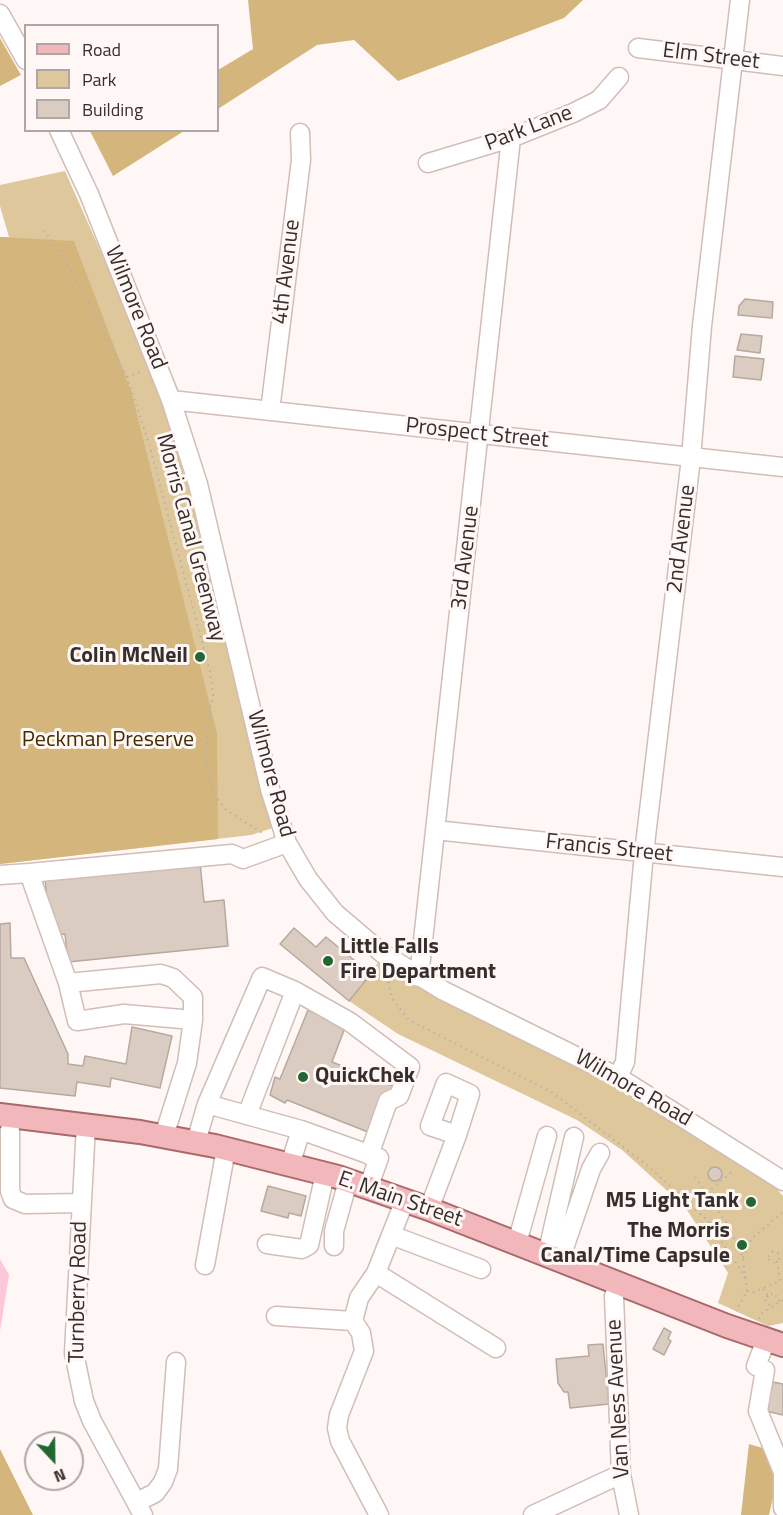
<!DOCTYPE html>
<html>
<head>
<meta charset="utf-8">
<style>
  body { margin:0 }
  #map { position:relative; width:783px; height:1515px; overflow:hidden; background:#fff7f5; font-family:"Titillium Web",sans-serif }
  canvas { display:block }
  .legend { position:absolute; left:24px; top:24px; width:195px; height:108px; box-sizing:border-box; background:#fff7f5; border:2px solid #aea7a4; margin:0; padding:8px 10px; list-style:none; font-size:18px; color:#352e2b }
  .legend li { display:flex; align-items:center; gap:12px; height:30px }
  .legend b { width:30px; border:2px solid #aea7a4 }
  .north { position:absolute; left:24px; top:1431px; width:60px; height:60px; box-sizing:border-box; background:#fff7f5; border:2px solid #aea7a4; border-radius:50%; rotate:158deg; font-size:16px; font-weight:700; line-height:24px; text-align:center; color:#352e2b }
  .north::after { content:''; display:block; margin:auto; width:21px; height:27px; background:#226732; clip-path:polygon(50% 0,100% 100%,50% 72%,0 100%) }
</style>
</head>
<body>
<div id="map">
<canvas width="783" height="1515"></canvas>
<ul class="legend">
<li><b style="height:8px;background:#f1b7ba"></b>Road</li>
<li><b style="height:16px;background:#dec79b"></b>Park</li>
<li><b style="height:16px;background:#daccc0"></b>Building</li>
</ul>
<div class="north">N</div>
</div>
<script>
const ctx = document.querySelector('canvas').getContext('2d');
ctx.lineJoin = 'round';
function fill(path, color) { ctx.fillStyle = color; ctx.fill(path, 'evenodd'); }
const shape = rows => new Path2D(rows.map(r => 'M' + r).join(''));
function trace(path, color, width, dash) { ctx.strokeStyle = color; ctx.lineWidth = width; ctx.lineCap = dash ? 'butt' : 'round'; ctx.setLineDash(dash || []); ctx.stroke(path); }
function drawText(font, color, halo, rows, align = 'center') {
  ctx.font = font + ' "Titillium Web",sans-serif'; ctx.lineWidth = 6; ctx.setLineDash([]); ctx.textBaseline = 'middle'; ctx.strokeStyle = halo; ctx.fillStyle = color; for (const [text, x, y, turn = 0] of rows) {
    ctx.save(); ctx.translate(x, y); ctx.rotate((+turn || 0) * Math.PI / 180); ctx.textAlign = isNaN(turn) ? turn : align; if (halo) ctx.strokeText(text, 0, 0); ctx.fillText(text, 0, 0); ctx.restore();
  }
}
fill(shape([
  [65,171,148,359,185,473,273,828,251,835,0,864,0,237,9,237,0,206,0,185],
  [380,960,423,989,594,1074,773,1185,783,1196,783,1323,768,1326,718,1303,728,1273,685,1207,622,1150,577,1120,398,1034,349,1001]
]), '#dec79b');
fill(shape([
  [248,0,583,0,564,18,398,81,354,40,317,45,218,109,218,70,253,49],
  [0,38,21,75,0,86],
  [90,131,184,131,113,176],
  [0,237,74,241,131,391,217,733,218,839,0,864],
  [749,1444,783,1454,769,1515,741,1515],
  [0,1449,33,1515,0,1515]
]), '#d4b67d');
fill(shape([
  [0,1259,9,1275,0,1331]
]), '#fdc7da');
const building = shape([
  [745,299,773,302,772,318,738,315,739,306,745,299],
  [741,334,762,336,760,353,737,350,741,334],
  [735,356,764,359,761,380,733,377,735,356],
  [200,863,204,902,224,900,228,946,68,962,65,934,58,935,49,923,45,879,200,863],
  [10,923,11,958,24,958,68,1054,68,1064,83,1066,85,1056,126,1064,132,1027,172,1036,160,1088,111,1078,110,1087,77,1082,75,1096,0,1088,0,924,10,923],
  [294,928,316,947,326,937,371,974,349,1001,280,944,294,928],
  [308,1010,346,1025,332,1062,393,1086,373,1134,287,1100,285,1103,270,1095,275,1077,280,1079,308,1010],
  '708 1174a7 7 0 1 1 14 0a7 7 0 1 1-14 0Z',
  [268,1186,306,1196,301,1216,289,1213,288,1218,261,1211,268,1186],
  [664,1328,671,1332,668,1339,671,1341,664,1355,653,1349,664,1328],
  [603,1344,609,1404,570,1408,568,1392,564,1392,558,1383,556,1359,589,1356,588,1345,603,1344],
  [773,1382,783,1384,783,1415,766,1411,773,1382]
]);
fill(building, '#daccc0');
trace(building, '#b7a99e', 1.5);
const minor = shape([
  [0,14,26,60],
  [638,48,783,66],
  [59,130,89,194,171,400,198,484,270,789,287,843,308,879,335,913,382,953,444,991,618,1077,783,1181],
  [428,163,511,138,573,113,599,100,619,77],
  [171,400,783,467],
  [270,411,301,160,300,133],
  [435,830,783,867],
  [0,875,29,873],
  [419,977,511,138],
  [68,983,77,1021,124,1014,193,1020],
  [618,1077,625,1062,644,853,691,458,702,326,740,0],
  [207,1104,262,977,295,991,350,1022,410,1067,399,1096,388,1101,369,1155],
  [247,1115,295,991],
  [86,1125,74,1353,84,1401,92,1421,143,1515],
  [10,1130,10,1191,13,1199,25,1204,81,1203],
  [301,1130,379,1158,368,1188],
  [164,1136,187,1063,193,1020,193,997,173,978,161,974,68,983,29,873,232,854,243,859,287,843],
  [196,1142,207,1104,301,1130,290,1165],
  [429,1209,457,1135,470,1094,446,1083,430,1126,457,1135],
  [391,1235,481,1269],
  [517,1243,547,1136],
  [267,1244,302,1249,309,1245,325,1174],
  [334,1246,334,1231,348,1181],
  [547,1255,574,1137],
  [560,1260,591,1169,600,1153],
  [205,1265,226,1149],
  [376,1273,496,1348],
  [619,1284,614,1296,621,1474,629,1515],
  [276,1316,353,1321],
  [766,1340,756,1366,765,1370,758,1411,783,1472],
  [783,1475,783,1508],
  [137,1502,155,1493,163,1482,168,1469,176,1362],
  [379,1515,340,1441,337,1428,339,1415,364,1351,361,1333,353,1321,359,1298,376,1273,405,1200],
  [533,1515,621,1474]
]);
const major = shape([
  [0,1115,140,1132,215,1146,338,1177,429,1209,727,1326,783,1345]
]);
trace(minor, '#d0beb7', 21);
trace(major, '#a9686a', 26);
trace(shape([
  [44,230,61,255,89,301,127,377,149,444,210,672,213,695,208,720,206,761,213,793,226,810,264,834],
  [127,377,144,371],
  [387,976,392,999,409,1020,553,1093,648,1166,707,1220,748,1281],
  [695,1177,728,1225,743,1258,747,1291,736,1311],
  [707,1193,734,1170],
  '768.5 1257a5.5 5.5 0 1 1 11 0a5.5 5.5 0 1 1-11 0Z',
  [743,1258,751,1239,783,1212],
  [763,1289,768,1296,774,1293,780,1302],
  [747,1291,754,1292,780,1281,777,1261],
  [768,1296,764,1299,771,1307],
  [759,1319,761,1314,783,1300]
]), '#b6afac', 2, [1.5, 4.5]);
trace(minor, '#fff', 18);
trace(major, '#f1b7ba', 22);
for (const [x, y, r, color] of [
  [200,657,6,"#226732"],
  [328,961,6,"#226732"],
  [303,1077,6,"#226732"],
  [751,1202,6,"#226732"],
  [742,1245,6,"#226732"]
]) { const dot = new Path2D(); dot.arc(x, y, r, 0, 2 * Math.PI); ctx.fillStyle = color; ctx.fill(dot); trace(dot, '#fff7f5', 2); }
drawText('22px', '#352e2b', '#fff7f5', [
  ["Elm Street",711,57,7],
  ["Park Lane",529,129,-21],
  ["4th Avenue",287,272,-83],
  ["Wilmore Road",135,308,68],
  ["Prospect Street",477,434,6],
  ["Morris Canal Greenway",190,538,75],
  ["2nd Avenue",682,539,-83],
  ["3rd Avenue",466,558,-83],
  ["Wilmore Road",270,774,75],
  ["Francis Street",609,849,6],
  ["Wilmore Road",633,1089,30],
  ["E. Main Street",400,1200,19],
  ["Turnberry Road",79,1292,-89],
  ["Van Ness Avenue",619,1399,-93]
]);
drawText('bold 22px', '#352e2b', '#fff7f5', [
  ["Colin McNeil",188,657],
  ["Little Falls",340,948,"left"],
  ["Fire Department",340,973,"left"],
  ["QuickChek",315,1077,"left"],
  ["M5 Light Tank",739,1202],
  ["The Morris",730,1232],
  ["Canal/Time Capsule",730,1257]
], 'right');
drawText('22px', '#422d00', '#fff7f5', [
  ["Peckman Preserve",108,741]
]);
</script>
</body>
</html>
